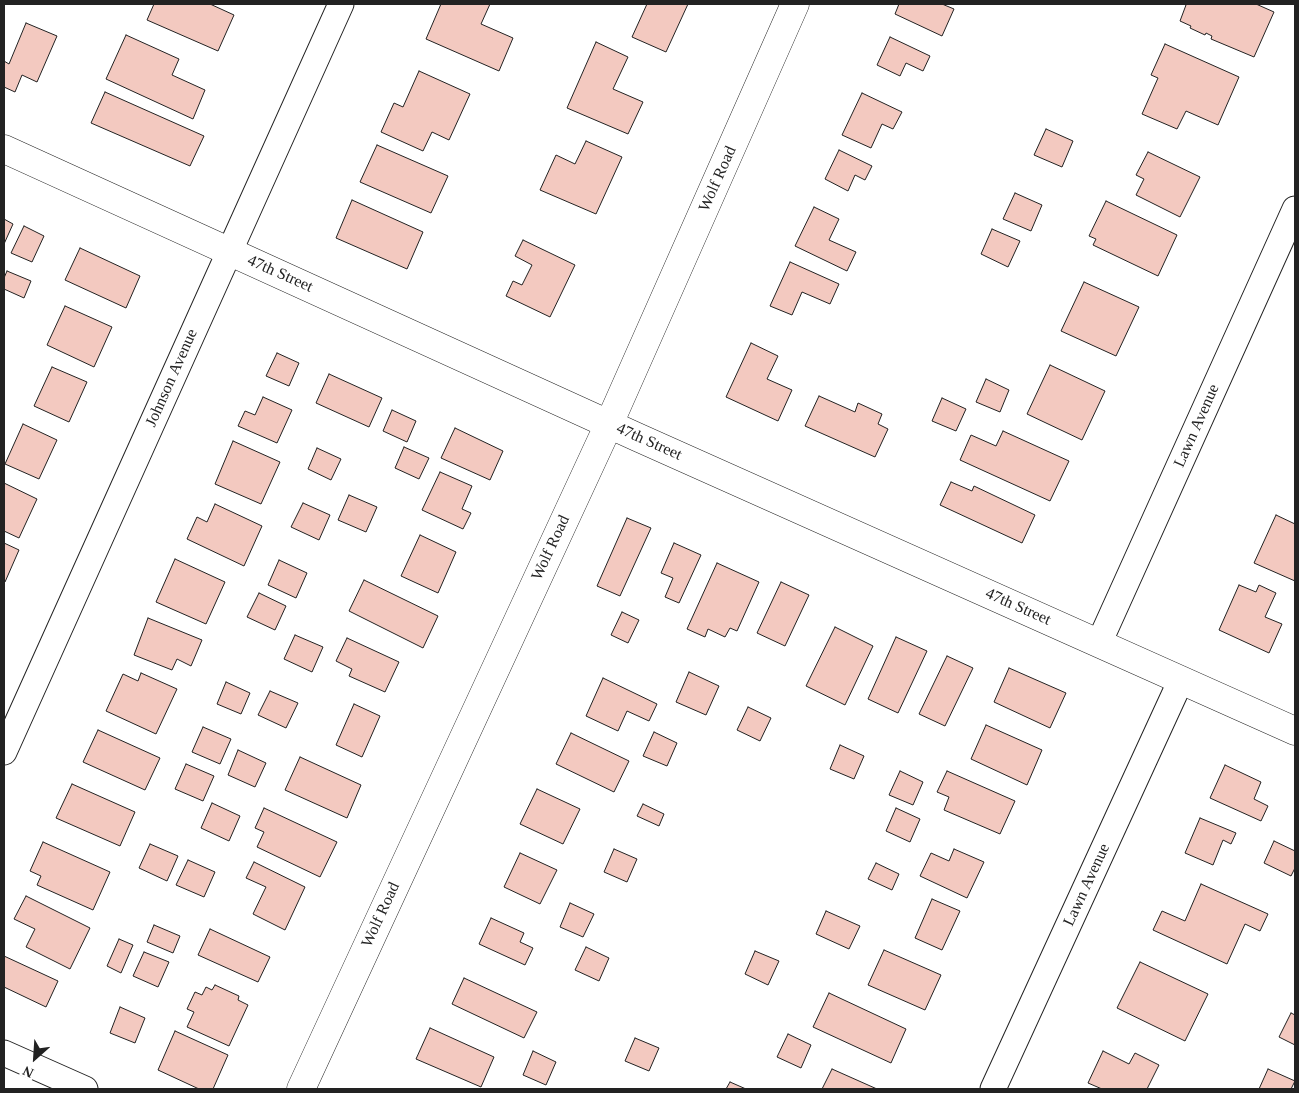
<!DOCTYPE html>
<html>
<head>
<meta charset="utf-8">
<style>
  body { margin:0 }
  #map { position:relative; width:1299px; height:1093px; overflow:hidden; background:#fff; font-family:Georgia,serif }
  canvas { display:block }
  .frame { position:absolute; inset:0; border:5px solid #222; pointer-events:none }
  .north { position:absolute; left:10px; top:1033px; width:50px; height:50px; -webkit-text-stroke:4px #fff; paint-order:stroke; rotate:206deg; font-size:14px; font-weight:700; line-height:20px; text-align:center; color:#222 }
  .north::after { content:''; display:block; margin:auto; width:18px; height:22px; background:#222; clip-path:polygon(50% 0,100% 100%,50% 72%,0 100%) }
</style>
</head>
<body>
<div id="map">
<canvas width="1299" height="1093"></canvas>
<div class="frame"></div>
<div class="north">N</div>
</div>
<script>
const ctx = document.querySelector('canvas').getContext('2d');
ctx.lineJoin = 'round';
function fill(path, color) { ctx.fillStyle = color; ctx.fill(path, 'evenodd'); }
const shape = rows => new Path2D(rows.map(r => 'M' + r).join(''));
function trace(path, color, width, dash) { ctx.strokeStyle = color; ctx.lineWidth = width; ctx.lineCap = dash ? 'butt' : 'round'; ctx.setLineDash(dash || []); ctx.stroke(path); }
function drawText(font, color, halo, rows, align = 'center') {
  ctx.font = font + ' Georgia,serif'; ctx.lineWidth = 4; ctx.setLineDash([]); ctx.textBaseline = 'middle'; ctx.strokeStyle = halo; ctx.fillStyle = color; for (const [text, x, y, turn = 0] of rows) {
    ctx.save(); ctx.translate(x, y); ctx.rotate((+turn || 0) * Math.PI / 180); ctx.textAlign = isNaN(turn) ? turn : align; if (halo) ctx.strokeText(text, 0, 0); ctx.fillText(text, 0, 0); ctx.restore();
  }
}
const building = shape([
  [154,4,210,4,234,15,218,51,147,20,154,4],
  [441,4,490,4,481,24,513,38,499,71,426,39,441,4],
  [647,4,688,4,666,52,632,37,647,4],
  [899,4,942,4,954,9,942,36,895,14,899,4],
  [1183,4,1256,4,1274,12,1254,57,1211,39,1212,36,1206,33,1205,35,1190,28,1191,26,1180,21,1186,5,1183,4],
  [26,23,57,36,37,82,22,75,15,92,4,87,4,61,9,64,26,23],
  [126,35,179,59,172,75,205,90,193,119,106,79,126,35],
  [890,37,930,56,923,71,906,63,900,76,877,65,890,37],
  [596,42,628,57,613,89,643,102,628,134,567,108,596,42],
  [1165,44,1239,77,1218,125,1186,111,1177,129,1142,114,1158,78,1151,75,1165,44],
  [419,71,470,94,449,140,432,132,423,151,381,132,394,103,403,107,419,71],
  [105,92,204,136,190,166,91,123,105,92],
  [862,93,902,112,893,129,882,124,871,148,842,135,862,93],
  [1046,129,1073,141,1062,167,1034,155,1046,129],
  [586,141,622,157,596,214,540,190,556,155,575,164,586,141],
  [377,145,448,176,431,213,360,182,377,145],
  [839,150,872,166,865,180,855,175,848,191,825,179,839,150],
  [1148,152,1200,177,1180,217,1136,195,1144,179,1136,175,1148,152],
  [1015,193,1042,205,1031,231,1003,219,1015,193],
  [352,200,423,232,407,269,336,238,352,200],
  [1106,201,1177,235,1158,276,1093,245,1096,239,1089,236,1106,201],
  [814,207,839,219,829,240,856,252,847,271,795,246,814,207],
  [4,219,13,224,4,244,4,219],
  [24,226,44,236,32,262,11,253,24,226],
  [992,229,1020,241,1008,267,981,254,992,229],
  [523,240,575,265,550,317,506,296,513,281,522,285,532,265,515,256,523,240],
  [80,248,140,276,126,308,65,280,80,248],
  [790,262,839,284,830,304,802,292,792,315,770,306,790,262],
  [7,271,31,281,24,298,4,289,4,278,7,271],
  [1084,282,1139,307,1116,356,1061,331,1084,282],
  [65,306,112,327,94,367,47,345,65,306],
  [751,343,778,356,767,379,792,390,778,421,726,397,751,343],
  [277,353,299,363,289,386,266,376,277,353],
  [1050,365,1105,391,1082,440,1027,414,1050,365],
  [52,367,87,382,69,422,34,406,52,367],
  [329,374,382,398,369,427,316,403,329,374],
  [986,379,1009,390,1000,412,976,402,986,379],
  [819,396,855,412,858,403,882,414,878,424,888,429,875,457,805,426,819,396],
  [263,397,292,410,277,443,238,426,245,411,255,415,263,397],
  [942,398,966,409,956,431,932,421,942,398],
  [392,410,416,421,407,442,383,431,392,410],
  [23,424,57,440,39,479,5,464,23,424],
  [455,428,503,451,490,480,441,458,455,428],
  [1003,431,1069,461,1050,501,960,460,971,435,996,446,1003,431],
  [233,441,280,462,261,504,215,484,233,441],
  [404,447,429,458,419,479,395,468,404,447],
  [317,448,341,459,331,480,308,469,317,448],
  [440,472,472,486,462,509,471,513,463,529,422,510,440,472],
  [951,482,972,491,974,486,1035,515,1022,543,940,505,951,482],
  [4,483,37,499,19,538,4,531,4,483],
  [349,495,377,507,366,532,338,520,349,495],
  [303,503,330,515,319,540,291,527,303,503],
  [215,504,262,526,244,566,187,539,197,517,207,522,215,504],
  [1276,515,1295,524,1295,581,1254,563,1276,515],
  [627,518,651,528,620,596,597,586,627,518],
  [420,535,456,552,438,593,401,576,420,535],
  [4,543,19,550,5,582,4,582,4,543],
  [674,543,701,555,679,603,665,597,673,578,661,573,674,543],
  [175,559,225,582,206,624,156,602,175,559],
  [279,560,307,573,296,598,268,585,279,560],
  [717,563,759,582,737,631,730,628,725,637,708,629,705,637,687,629,717,563],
  [364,580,438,616,423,648,349,611,364,580],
  [781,582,809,595,785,646,757,633,781,582],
  [1239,585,1256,592,1259,585,1276,593,1265,617,1282,624,1269,653,1219,630,1239,585],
  [259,593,286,606,275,630,247,617,259,593],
  [622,612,639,620,628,643,611,635,622,612],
  [148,618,202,640,191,666,177,659,172,670,134,655,148,618],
  [835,627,873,646,845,705,806,686,835,627],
  [295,635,323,647,312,672,284,659,295,635],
  [896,637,927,651,898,713,868,699,896,637],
  [347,638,399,662,385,692,349,676,352,669,336,661,347,638],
  [947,656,973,668,945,726,919,714,947,656],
  [1009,668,1066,693,1050,728,994,702,1009,668],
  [689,672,719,686,706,715,676,702,689,672],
  [141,673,177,689,156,734,106,711,123,674,138,681,141,673],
  [603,678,657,704,649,721,627,711,618,731,586,716,603,678],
  [226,682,250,693,241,714,217,704,226,682],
  [270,691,298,703,286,728,258,715,270,691],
  [354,704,380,716,362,757,336,745,354,704],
  [748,707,771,718,760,741,737,730,748,707],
  [986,725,1042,750,1027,785,971,759,986,725],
  [203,727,231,739,220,764,192,752,203,727],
  [98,730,160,758,145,790,83,762,98,730],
  [654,732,677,743,667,766,643,756,654,732],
  [571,733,629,761,614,792,556,764,571,733],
  [840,745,864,756,854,779,830,769,840,745],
  [238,750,266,763,255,787,228,775,238,750],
  [300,757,361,785,347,818,285,790,300,757],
  [186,764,214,776,203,801,175,789,186,764],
  [1225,765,1261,782,1254,799,1268,806,1261,821,1210,798,1225,765],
  [900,771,923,782,913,805,889,795,900,771],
  [947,771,1015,801,1000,834,944,810,949,797,937,792,947,771],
  [72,784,135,812,120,846,56,818,72,784],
  [537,789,580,809,563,844,520,824,537,789],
  [212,803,240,816,229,841,201,828,212,803],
  [643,804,664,814,659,826,637,816,643,804],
  [264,808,337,842,320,877,257,847,264,832,255,828,264,808],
  [896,808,920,819,910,842,886,831,896,808],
  [1200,818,1236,833,1231,844,1223,840,1213,865,1185,853,1200,818],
  [1274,841,1295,851,1295,868,1291,876,1264,863,1274,841],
  [43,842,110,872,93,910,37,885,41,876,30,871,43,842],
  [150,844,178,856,167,881,139,868,150,844],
  [614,849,637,859,627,882,604,872,614,849],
  [954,849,984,862,967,898,920,876,931,853,949,861,954,849],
  [520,853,557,870,540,904,504,887,520,853],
  [188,860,215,872,204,897,176,885,188,860],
  [254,862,305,887,285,930,253,914,266,887,246,878,254,862],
  [876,863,899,874,892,890,868,879,876,863],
  [1201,884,1268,914,1260,931,1245,924,1227,964,1153,930,1162,911,1185,921,1201,884],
  [26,896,90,928,70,969,26,947,35,929,14,919,26,896],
  [932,899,960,911,942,950,915,938,932,899],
  [570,903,594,914,583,937,560,927,570,903],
  [826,911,860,926,849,949,816,934,826,911],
  [491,918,524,933,520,942,533,948,525,965,479,944,491,918],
  [154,925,180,936,173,953,147,942,154,925],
  [210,929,270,957,258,982,198,955,210,929],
  [119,939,133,945,121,973,107,966,119,939],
  [586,947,609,958,599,981,575,970,586,947],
  [884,950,941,975,925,1010,868,985,884,950],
  [755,951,779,961,768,985,745,974,755,951],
  [144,952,169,962,158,987,133,976,144,952],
  [4,956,58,981,46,1007,4,987,4,956],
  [1140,962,1208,994,1185,1041,1117,1008,1140,962],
  [464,978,537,1012,524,1038,452,1004,464,978],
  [215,985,239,996,238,1000,248,1005,229,1046,187,1027,194,1012,187,1009,195,992,202,995,206,987,212,990,215,985],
  [829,993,906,1029,891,1063,813,1027,829,993],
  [120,1007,145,1018,135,1043,110,1033,120,1007],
  [1291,1013,1295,1015,1295,1045,1279,1037,1291,1013],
  [430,1028,494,1057,481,1087,416,1059,430,1028],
  [175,1031,228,1055,213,1089,199,1089,158,1070,175,1031],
  [788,1034,811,1045,801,1068,777,1057,788,1034],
  [635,1038,659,1048,649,1071,625,1061,635,1038],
  [533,1051,556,1062,546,1085,523,1075,533,1051],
  [1103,1051,1129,1064,1135,1053,1159,1065,1147,1089,1102,1089,1088,1083,1103,1051],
  [832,1069,877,1089,822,1089,832,1069],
  [1268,1069,1295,1081,1291,1089,1259,1089,1268,1069],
  [730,1082,746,1089,726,1089,730,1082]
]);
fill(building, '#f3c9c0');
trace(building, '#222', 1);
const street = shape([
  [1099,643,1295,209],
  [4,752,341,4],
  [4,1053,85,1089],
  [993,1089,1181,680]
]);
const secondary = shape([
  [4,149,637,437,1295,731],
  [301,1089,609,424,795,4]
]);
trace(street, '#222', 27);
trace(secondary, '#222', 29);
trace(street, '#fff', 25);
trace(secondary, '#fff', 28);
drawText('16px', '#222', '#fff', [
  ["Wolf Road",718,179,-66],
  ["47th Street",280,274,24],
  ["Johnson Avenue",172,378,-66],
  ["Lawn Avenue",1197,426,-66],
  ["47th Street",649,442,24],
  ["Wolf Road",551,548,-65],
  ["47th Street",1018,607,24],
  ["Lawn Avenue",1087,885,-65],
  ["Wolf Road",381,915,-65]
]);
</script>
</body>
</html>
